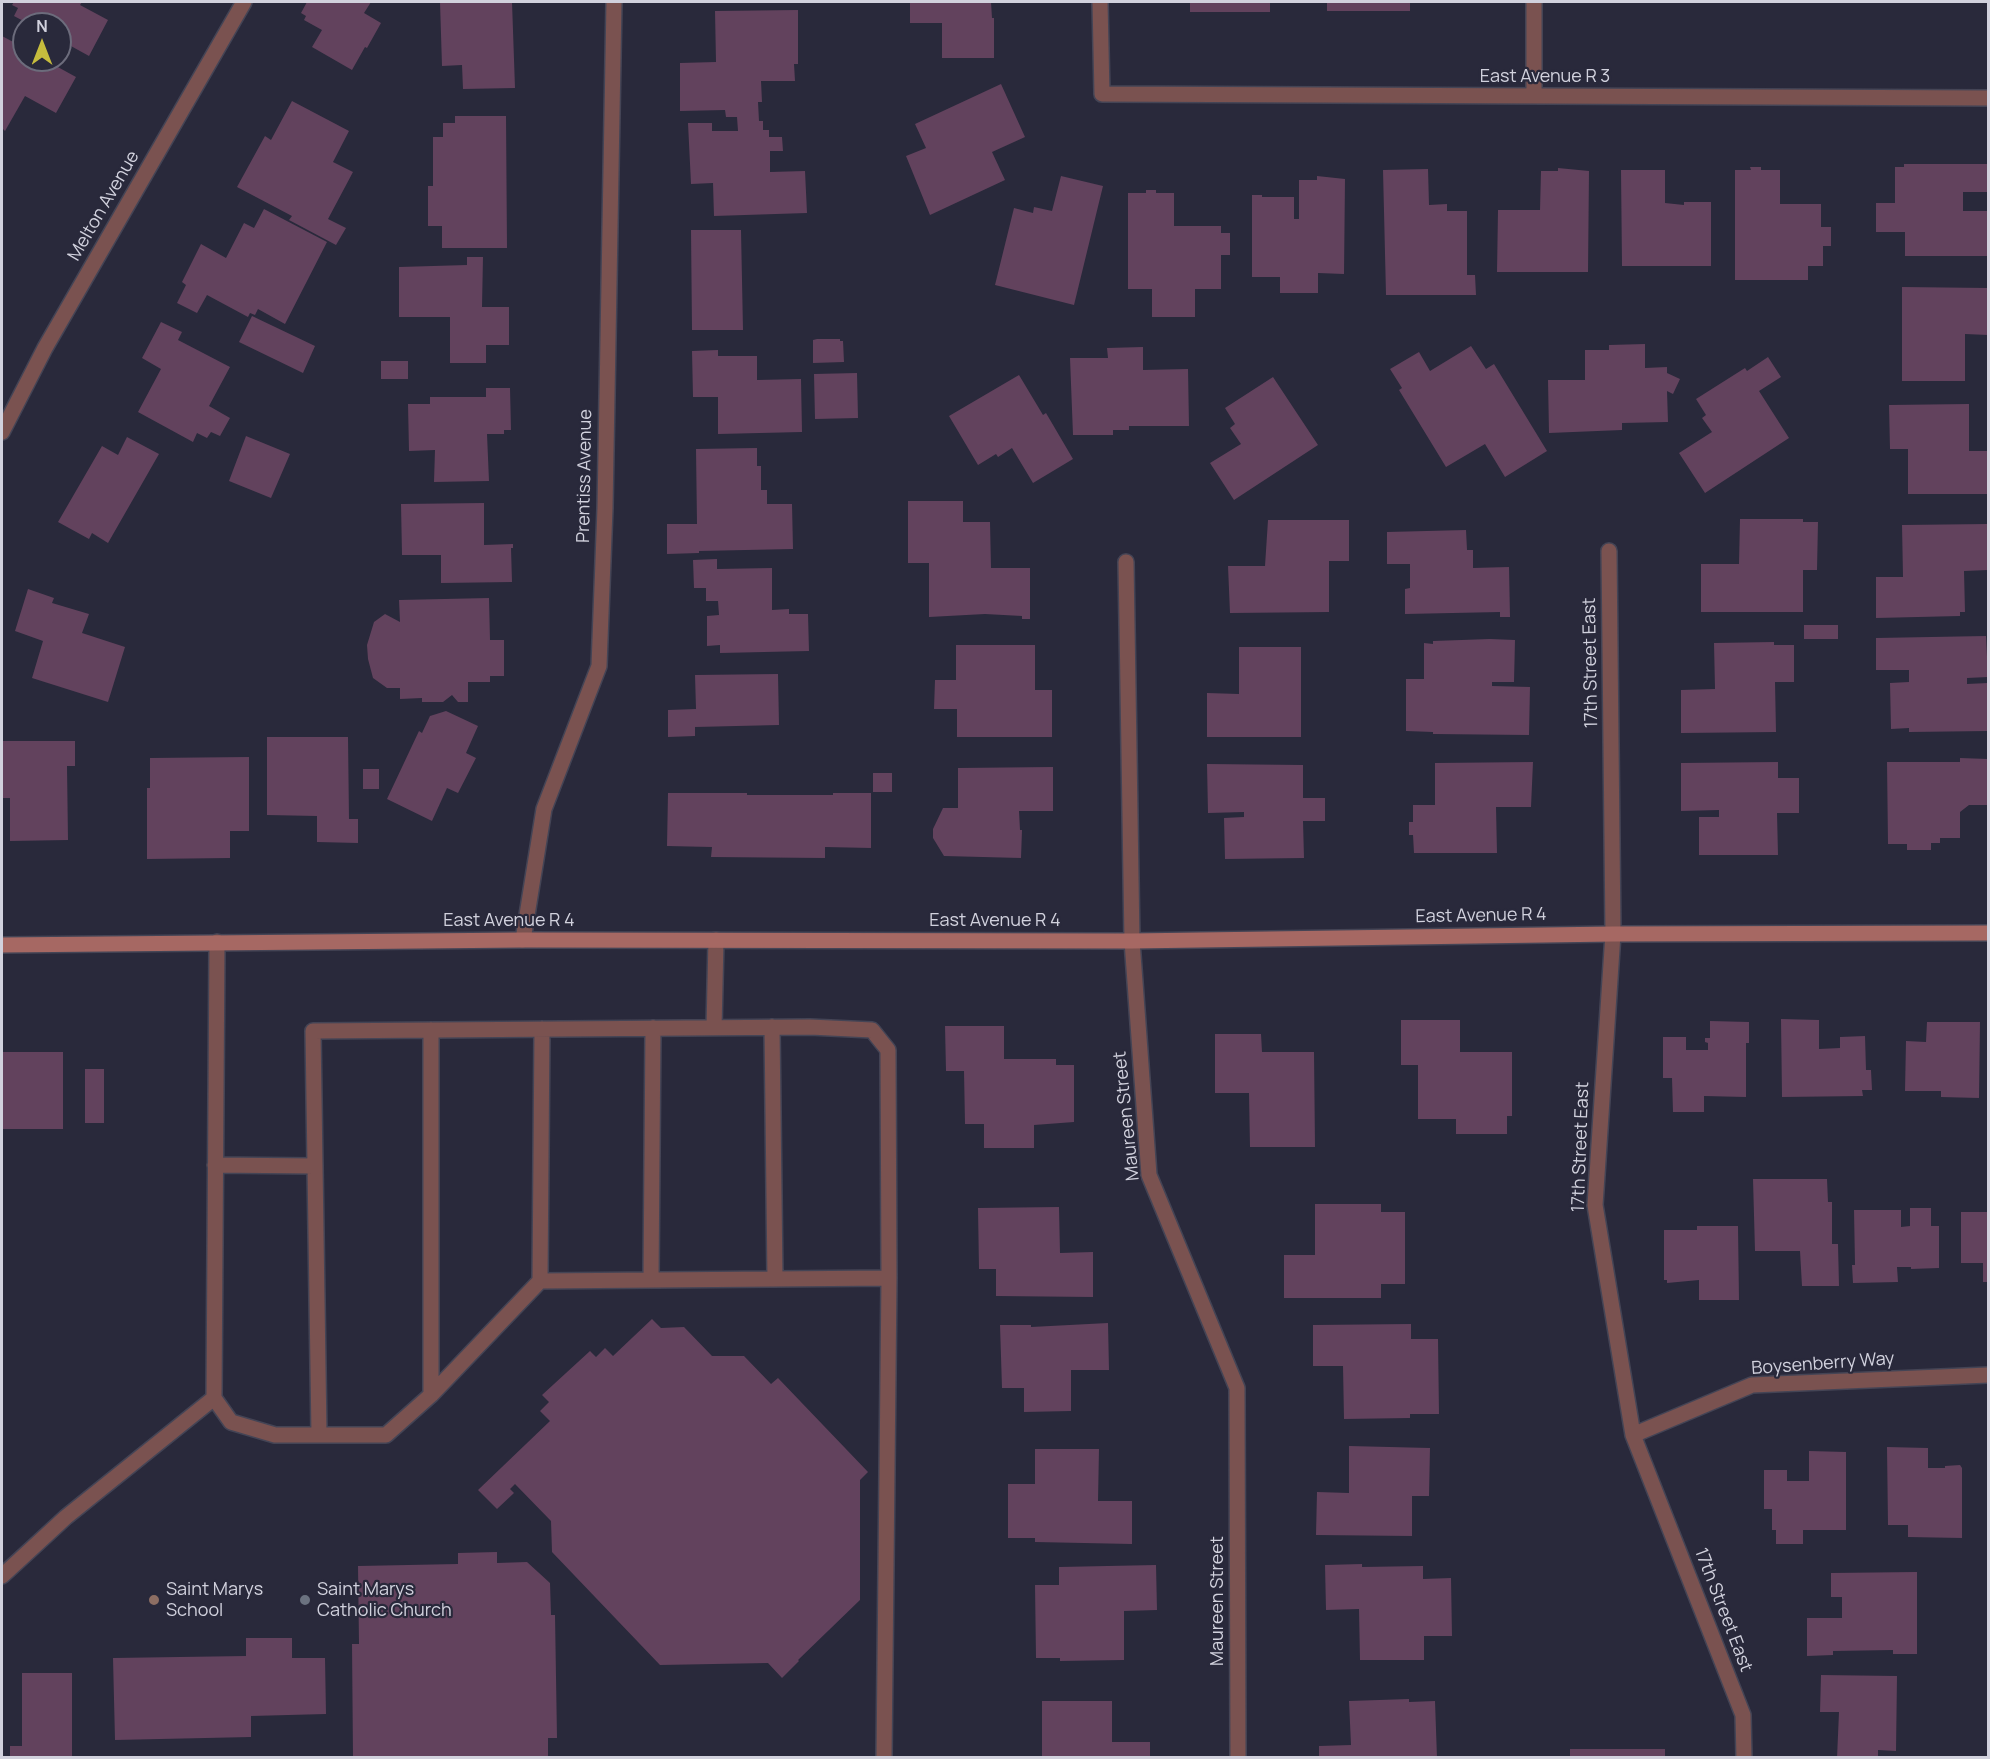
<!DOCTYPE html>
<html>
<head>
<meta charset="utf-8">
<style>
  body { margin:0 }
  #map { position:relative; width:1990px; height:1759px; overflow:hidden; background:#29293b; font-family:Manrope,sans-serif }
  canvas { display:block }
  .frame { position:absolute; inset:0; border:3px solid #d1d1dd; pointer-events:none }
  .north { position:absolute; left:12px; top:12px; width:60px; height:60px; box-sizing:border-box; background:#29293b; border:2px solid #6c6c7c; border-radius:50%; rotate:0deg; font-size:16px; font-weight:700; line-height:24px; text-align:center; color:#d1d1dd }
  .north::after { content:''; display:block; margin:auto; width:21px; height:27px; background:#c6bc3d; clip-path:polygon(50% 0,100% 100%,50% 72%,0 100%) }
</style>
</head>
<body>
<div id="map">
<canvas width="1990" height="1759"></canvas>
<div class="frame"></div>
<div class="north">N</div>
</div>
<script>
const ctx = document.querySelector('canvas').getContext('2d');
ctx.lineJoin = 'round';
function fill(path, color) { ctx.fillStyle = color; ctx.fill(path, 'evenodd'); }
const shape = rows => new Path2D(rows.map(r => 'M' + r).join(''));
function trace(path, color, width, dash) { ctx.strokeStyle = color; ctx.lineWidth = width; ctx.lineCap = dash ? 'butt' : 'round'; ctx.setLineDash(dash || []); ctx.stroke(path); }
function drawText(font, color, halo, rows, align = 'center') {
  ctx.font = font + ' Manrope,sans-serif'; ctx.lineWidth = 4.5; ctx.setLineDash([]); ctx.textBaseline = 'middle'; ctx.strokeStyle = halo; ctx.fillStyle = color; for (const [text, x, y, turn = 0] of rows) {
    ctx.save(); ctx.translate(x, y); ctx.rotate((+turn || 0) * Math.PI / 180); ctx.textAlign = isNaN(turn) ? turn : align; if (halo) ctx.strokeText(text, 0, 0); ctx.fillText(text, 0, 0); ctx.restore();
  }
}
fill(shape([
  [14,2,82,2,80,5,108,20,89,56,60,40,60,24,29,24,14,16,18,8,12,5],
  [307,2,371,2,364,13,381,23,367,48,365,47,352,70,312,47,322,30,304,20,306,16,301,13],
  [440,2,512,2,515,88,463,89,462,65,442,66],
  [910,2,991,2,992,18,994,18,994,58,942,58,942,23,910,23],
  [1190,2,1270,2,1270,12,1190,12],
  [1327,2,1410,2,1410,11,1327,11],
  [798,10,798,64,794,64,795,81,761,81,762,102,758,102,759,121,763,121,763,130,769,130,769,137,782,137,783,151,770,151,770,172,805,171,807,213,714,216,713,183,691,184,688,123,712,123,712,131,738,131,737,117,726,117,725,110,680,111,680,63,716,62,715,11],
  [24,31,24,60,45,60,76,77,56,113,25,96,5,131,2,128,2,36,17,44],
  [1001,84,1025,137,992,152,1005,180,930,215,906,156,926,148,915,124],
  [292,101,349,131,333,162,353,172,328,219,346,228,336,245,289,220,292,216,237,187,265,136,271,140],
  [455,116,506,116,507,248,442,248,442,226,428,226,428,186,433,186,433,137,443,137,443,123,455,123],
  [1904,164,1987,164,1987,192,1963,192,1963,211,1988,211,1988,256,1905,256,1905,232,1876,232,1876,203,1895,203,1895,167,1904,167],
  [1750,167,1761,167,1761,170,1780,170,1780,204,1821,204,1821,227,1831,227,1831,246,1823,246,1823,266,1808,266,1808,280,1735,280,1735,170,1751,170],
  [1558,168,1589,171,1588,272,1497,272,1498,210,1540,210,1541,171,1558,171],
  [1428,169,1429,205,1447,204,1447,211,1467,211,1467,275,1475,275,1476,295,1386,295,1383,170],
  [1621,170,1665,170,1665,203,1684,205,1684,202,1711,202,1711,266,1622,266],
  [1061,176,1103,186,1074,305,995,285,1014,208,1033,213,1034,207,1052,211],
  [1317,176,1345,179,1344,274,1318,273,1318,293,1280,293,1280,277,1252,277,1252,195,1262,195,1262,197,1294,197,1294,219,1299,219,1299,180,1317,180],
  [1146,190,1156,190,1156,193,1174,193,1174,226,1221,226,1221,233,1230,233,1230,255,1221,255,1221,289,1195,289,1195,317,1152,317,1152,289,1128,289,1128,193,1146,193],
  [264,209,327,242,285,324,258,309,255,315,250,313,248,317,207,295,197,313,177,303,186,285,182,282,201,244,226,258,244,223,254,228],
  [691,230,741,230,743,330,692,330],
  [467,257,483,257,482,307,509,307,509,345,486,345,486,363,450,363,450,317,399,317,399,267,467,265],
  [1902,287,1988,288,1988,335,1965,334,1965,381,1902,381],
  [252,316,315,346,303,373,239,342],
  [161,322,182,332,178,340,230,367,209,406,230,418,220,436,211,432,207,438,197,433,193,442,138,412,161,369,142,358],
  [817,339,840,339,840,341,843,341,844,362,813,363,813,340],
  [1645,344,1645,368,1667,367,1667,373,1680,379,1673,394,1667,391,1668,422,1622,423,1622,430,1549,433,1548,380,1585,380,1585,350,1609,350,1609,345],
  [1471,346,1486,369,1494,364,1547,451,1505,477,1485,444,1446,467,1399,390,1402,388,1390,369,1419,352,1430,371],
  [1143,347,1143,370,1188,369,1189,426,1129,426,1129,430,1113,430,1113,435,1073,435,1070,358,1108,358,1107,348],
  [718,350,718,356,757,356,757,380,801,379,802,432,718,434,718,397,693,397,692,351],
  [1768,357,1781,377,1759,391,1789,438,1705,493,1679,453,1712,432,1702,418,1706,415,1696,399,1745,368,1747,371],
  [381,361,408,361,408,379,381,379],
  [857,373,858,418,815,419,814,374],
  [1019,375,1043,415,1046,413,1073,459,1033,483,1012,448,998,457,996,454,978,465,949,416],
  [1273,377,1318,445,1234,500,1210,463,1241,444,1230,428,1235,424,1225,408],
  [486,388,510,388,511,430,504,430,504,434,487,434,489,481,434,482,435,450,409,451,408,404,430,404,430,397,486,397],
  [1969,404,1969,451,1988,451,1988,494,1908,494,1908,449,1890,449,1889,405],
  [246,436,290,454,271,498,229,481],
  [127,437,159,454,108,543,92,533,89,539,58,522,102,446,118,455],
  [757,448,757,466,761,466,761,490,767,490,767,504,792,504,793,549,699,551,699,553,667,554,667,524,697,524,696,449],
  [908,501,963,501,963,522,990,522,991,568,1030,568,1030,619,1022,619,1022,616,985,614,929,617,929,563,908,563],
  [484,503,484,545,513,544,513,548,511,548,512,582,441,583,441,555,402,555,401,504],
  [1740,519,1803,519,1803,522,1818,522,1817,570,1803,570,1803,612,1701,612,1701,564,1739,564],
  [1268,520,1349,520,1349,561,1329,561,1329,612,1230,613,1228,566,1265,566],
  [1988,524,1988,570,1964,571,1965,612,1960,612,1960,616,1876,618,1876,577,1903,577,1902,525],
  [1466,530,1467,550,1473,550,1473,568,1509,567,1510,617,1500,617,1500,612,1405,614,1405,589,1410,588,1410,564,1387,564,1387,532],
  [717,559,717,569,772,568,772,610,789,609,789,614,808,614,809,651,720,653,720,645,707,646,707,616,719,615,718,601,706,601,706,588,694,588,693,560],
  [28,589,54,598,52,603,89,614,82,633,125,647,108,702,32,678,43,641,15,631],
  [489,598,490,640,504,640,504,676,490,676,490,682,468,682,468,702,458,702,452,695,443,702,422,702,422,698,400,699,400,688,387,688,373,678,368,659,367,645,374,622,385,614,400,622,399,600],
  [1804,625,1838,625,1838,639,1804,639],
  [1986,636,1988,677,1967,678,1967,684,1988,683,1988,731,1909,732,1909,728,1891,729,1890,683,1909,682,1909,670,1876,670,1876,638],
  [1490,639,1515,640,1514,682,1492,682,1492,686,1530,687,1529,735,1433,734,1433,732,1406,731,1406,679,1424,679,1424,643,1433,644,1433,641],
  [1774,642,1774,645,1794,645,1794,682,1775,682,1776,732,1681,733,1681,690,1715,689,1714,643],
  [956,645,1035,645,1035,690,1052,690,1052,737,957,737,957,709,934,709,935,680,956,680],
  [1239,647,1301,647,1301,737,1207,737,1207,693,1239,694],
  [778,674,779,725,695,727,695,736,668,737,668,710,696,709,695,675],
  [446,711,478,726,466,753,476,758,458,793,447,788,432,821,387,799,419,731,422,733,430,716],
  [267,737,348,737,349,819,358,819,358,843,317,842,317,816,267,815],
  [2,741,75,741,75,766,67,766,68,840,10,841,10,798,3,798],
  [249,757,249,831,230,831,230,858,147,859,147,788,150,788,150,758],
  [1960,758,1988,759,1988,805,1969,805,1960,812,1960,838,1940,838,1940,843,1931,843,1931,850,1907,850,1907,844,1888,844,1887,762,1960,762],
  [1533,762,1531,807,1496,807,1497,853,1414,853,1413,835,1409,835,1409,822,1413,822,1413,805,1435,805,1435,763],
  [1778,762,1778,778,1799,778,1799,813,1777,813,1778,855,1699,855,1699,817,1719,817,1719,810,1681,811,1681,763],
  [1207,764,1303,765,1303,798,1325,798,1325,821,1303,821,1304,858,1225,859,1224,818,1244,817,1244,812,1208,813],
  [1053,767,1053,811,1019,811,1020,830,1022,830,1021,858,944,856,933,838,933,829,943,808,958,808,958,768],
  [363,769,379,769,379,789,363,789],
  [873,773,892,773,892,792,873,792],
  [668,793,747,793,747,795,833,795,833,793,871,793,871,848,825,847,825,858,711,857,712,847,667,846],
  [1781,1019,1819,1020,1819,1049,1840,1048,1840,1037,1865,1036,1866,1070,1871,1070,1872,1090,1862,1090,1863,1096,1782,1097],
  [1401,1020,1460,1020,1460,1052,1512,1052,1512,1116,1507,1116,1507,1134,1456,1134,1456,1119,1418,1119,1418,1065,1401,1065],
  [1710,1021,1749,1022,1749,1043,1746,1043,1746,1097,1704,1096,1704,1112,1673,1112,1672,1078,1663,1078,1663,1037,1686,1037,1686,1050,1708,1050,1708,1043,1705,1042,1705,1038,1710,1038],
  [1927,1022,1980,1022,1979,1098,1941,1097,1941,1091,1905,1091,1906,1041,1926,1042],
  [945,1026,1004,1026,1004,1059,1056,1059,1056,1065,1074,1065,1074,1122,1034,1125,1034,1148,984,1148,984,1124,965,1124,964,1071,946,1071],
  [1215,1034,1261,1034,1262,1052,1314,1052,1315,1147,1250,1147,1249,1093,1215,1093],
  [2,1052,63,1052,63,1129,2,1129],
  [85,1069,104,1069,104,1123,85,1123],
  [1753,1179,1827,1179,1828,1202,1832,1202,1832,1244,1838,1244,1839,1286,1802,1286,1800,1251,1755,1251],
  [1315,1204,1381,1204,1381,1212,1405,1212,1405,1284,1381,1284,1381,1298,1284,1298,1284,1255,1315,1255],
  [1059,1207,1060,1253,1093,1252,1093,1297,996,1296,996,1269,979,1269,978,1208],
  [1910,1208,1931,1208,1931,1226,1939,1226,1939,1268,1911,1269,1911,1267,1897,1267,1898,1282,1853,1283,1852,1265,1855,1265,1854,1210,1901,1210,1901,1227,1910,1226],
  [1961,1212,1988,1212,1988,1282,1983,1282,1983,1263,1961,1263],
  [1697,1226,1738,1226,1739,1300,1699,1300,1699,1280,1667,1283,1667,1280,1664,1280,1664,1230,1697,1230],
  [652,1319,661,1328,684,1327,712,1356,744,1356,771,1384,778,1378,868,1472,860,1480,860,1600,798,1660,799,1661,782,1678,768,1663,660,1665,552,1552,551,1521,515,1484,510,1489,514,1493,497,1509,478,1490,550,1421,540,1411,549,1402,542,1395,590,1351,596,1357,605,1348,613,1356],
  [1108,1323,1109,1370,1071,1370,1071,1411,1024,1412,1024,1388,1002,1388,1000,1325,1031,1325,1031,1327],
  [1411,1324,1411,1339,1438,1339,1439,1414,1410,1414,1410,1418,1344,1419,1343,1366,1313,1366,1313,1325],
  [1349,1446,1430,1448,1429,1496,1412,1496,1412,1536,1316,1535,1317,1492,1349,1493],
  [1887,1447,1928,1448,1928,1468,1945,1468,1945,1466,1960,1465,1962,1468,1962,1538,1908,1537,1908,1525,1888,1525],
  [1035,1449,1099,1449,1098,1501,1132,1501,1132,1544,1035,1542,1035,1538,1008,1538,1008,1484,1035,1484],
  [1809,1451,1846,1452,1846,1530,1803,1530,1803,1544,1776,1544,1776,1530,1772,1530,1772,1509,1764,1509,1764,1470,1787,1470,1787,1481,1809,1481],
  [497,1552,497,1563,527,1562,550,1583,551,1615,555,1615,557,1738,548,1738,548,1758,353,1758,352,1644,359,1644,358,1566,458,1564,458,1553],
  [1362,1564,1362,1567,1423,1566,1423,1579,1451,1578,1452,1636,1424,1636,1424,1660,1360,1660,1359,1609,1326,1610,1325,1565],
  [1156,1565,1157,1610,1124,1611,1124,1660,1060,1661,1060,1658,1036,1658,1035,1585,1059,1585,1059,1567],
  [1917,1572,1917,1654,1893,1654,1893,1650,1833,1651,1833,1655,1807,1656,1807,1618,1842,1618,1842,1597,1831,1597,1831,1573],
  [246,1638,292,1638,292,1658,325,1658,326,1714,251,1716,251,1737,115,1740,113,1658,246,1656],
  [22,1673,72,1673,72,1758,10,1758,10,1746,22,1746],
  [1821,1675,1897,1676,1896,1751,1878,1750,1878,1758,1837,1758,1839,1712,1820,1712],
  [1409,1699,1409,1702,1435,1701,1437,1758,1319,1758,1319,1746,1351,1745,1349,1701],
  [1042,1701,1112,1701,1112,1742,1150,1742,1150,1758,1042,1758],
  [1570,1749,1665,1749,1665,1758,1570,1758]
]), '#62425d');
const lane = shape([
  [217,942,214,1398,231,1422,275,1435,386,1435,431,1395,540,1281,889,1278,888,1050,872,1030,810,1027,313,1031,319,1435],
  [772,1027,775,1279],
  [714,1028,716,940],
  [431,1030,431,1395],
  [215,1165,315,1166],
  [651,1280,653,1028],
  [540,1281,542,1029],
  [2,1576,66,1517,214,1398],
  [884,1758,889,1278]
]);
const street = shape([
  [1100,2,1102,94,1988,98],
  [1534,2,1534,96],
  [2,432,45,348,244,2],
  [1609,551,1613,934,1595,1205,1633,1435,1743,1715,1744,1758],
  [1126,562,1132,941,1149,1175,1237,1388,1238,1758],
  [523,940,544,809,599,666,605,508,614,2],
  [1633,1435,1752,1385,1988,1375]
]);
const secondary = shape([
  [2,945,523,940,1132,941,1613,934,1988,933]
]);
trace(lane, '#445', 18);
trace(street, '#445', 18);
trace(secondary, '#445', 18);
trace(lane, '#7a5250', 15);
trace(street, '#7a5250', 15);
trace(secondary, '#a66863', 15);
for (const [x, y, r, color] of [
  [154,1600,6,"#8d6e63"],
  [305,1600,6,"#6b7280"]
]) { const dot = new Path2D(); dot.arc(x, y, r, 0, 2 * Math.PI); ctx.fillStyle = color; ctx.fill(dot); trace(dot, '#29293b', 2); }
drawText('18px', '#d1d1dd', '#29293b', [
  ["East Avenue R 3",1545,77],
  ["Melton Avenue",104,206,-60],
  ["Prentiss Avenue",585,476,-89],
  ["17th Street East",1591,663,-91],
  ["East Avenue R 4",1481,916,-1],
  ["East Avenue R 4",509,921],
  ["East Avenue R 4",995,921],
  ["Maureen Street",1127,1116,-96],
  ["17th Street East",1581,1147,-88],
  ["Boysenberry Way",1823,1364,-4],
  ["Maureen Street",1218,1601,-90],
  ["17th Street East",1723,1610,69]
]);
drawText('18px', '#d1d1dd', '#29293b', [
  ["Saint Marys",166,1590],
  ["School",166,1611],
  ["Saint Marys",317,1590],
  ["Catholic Church",317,1611]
], 'left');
</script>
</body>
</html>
